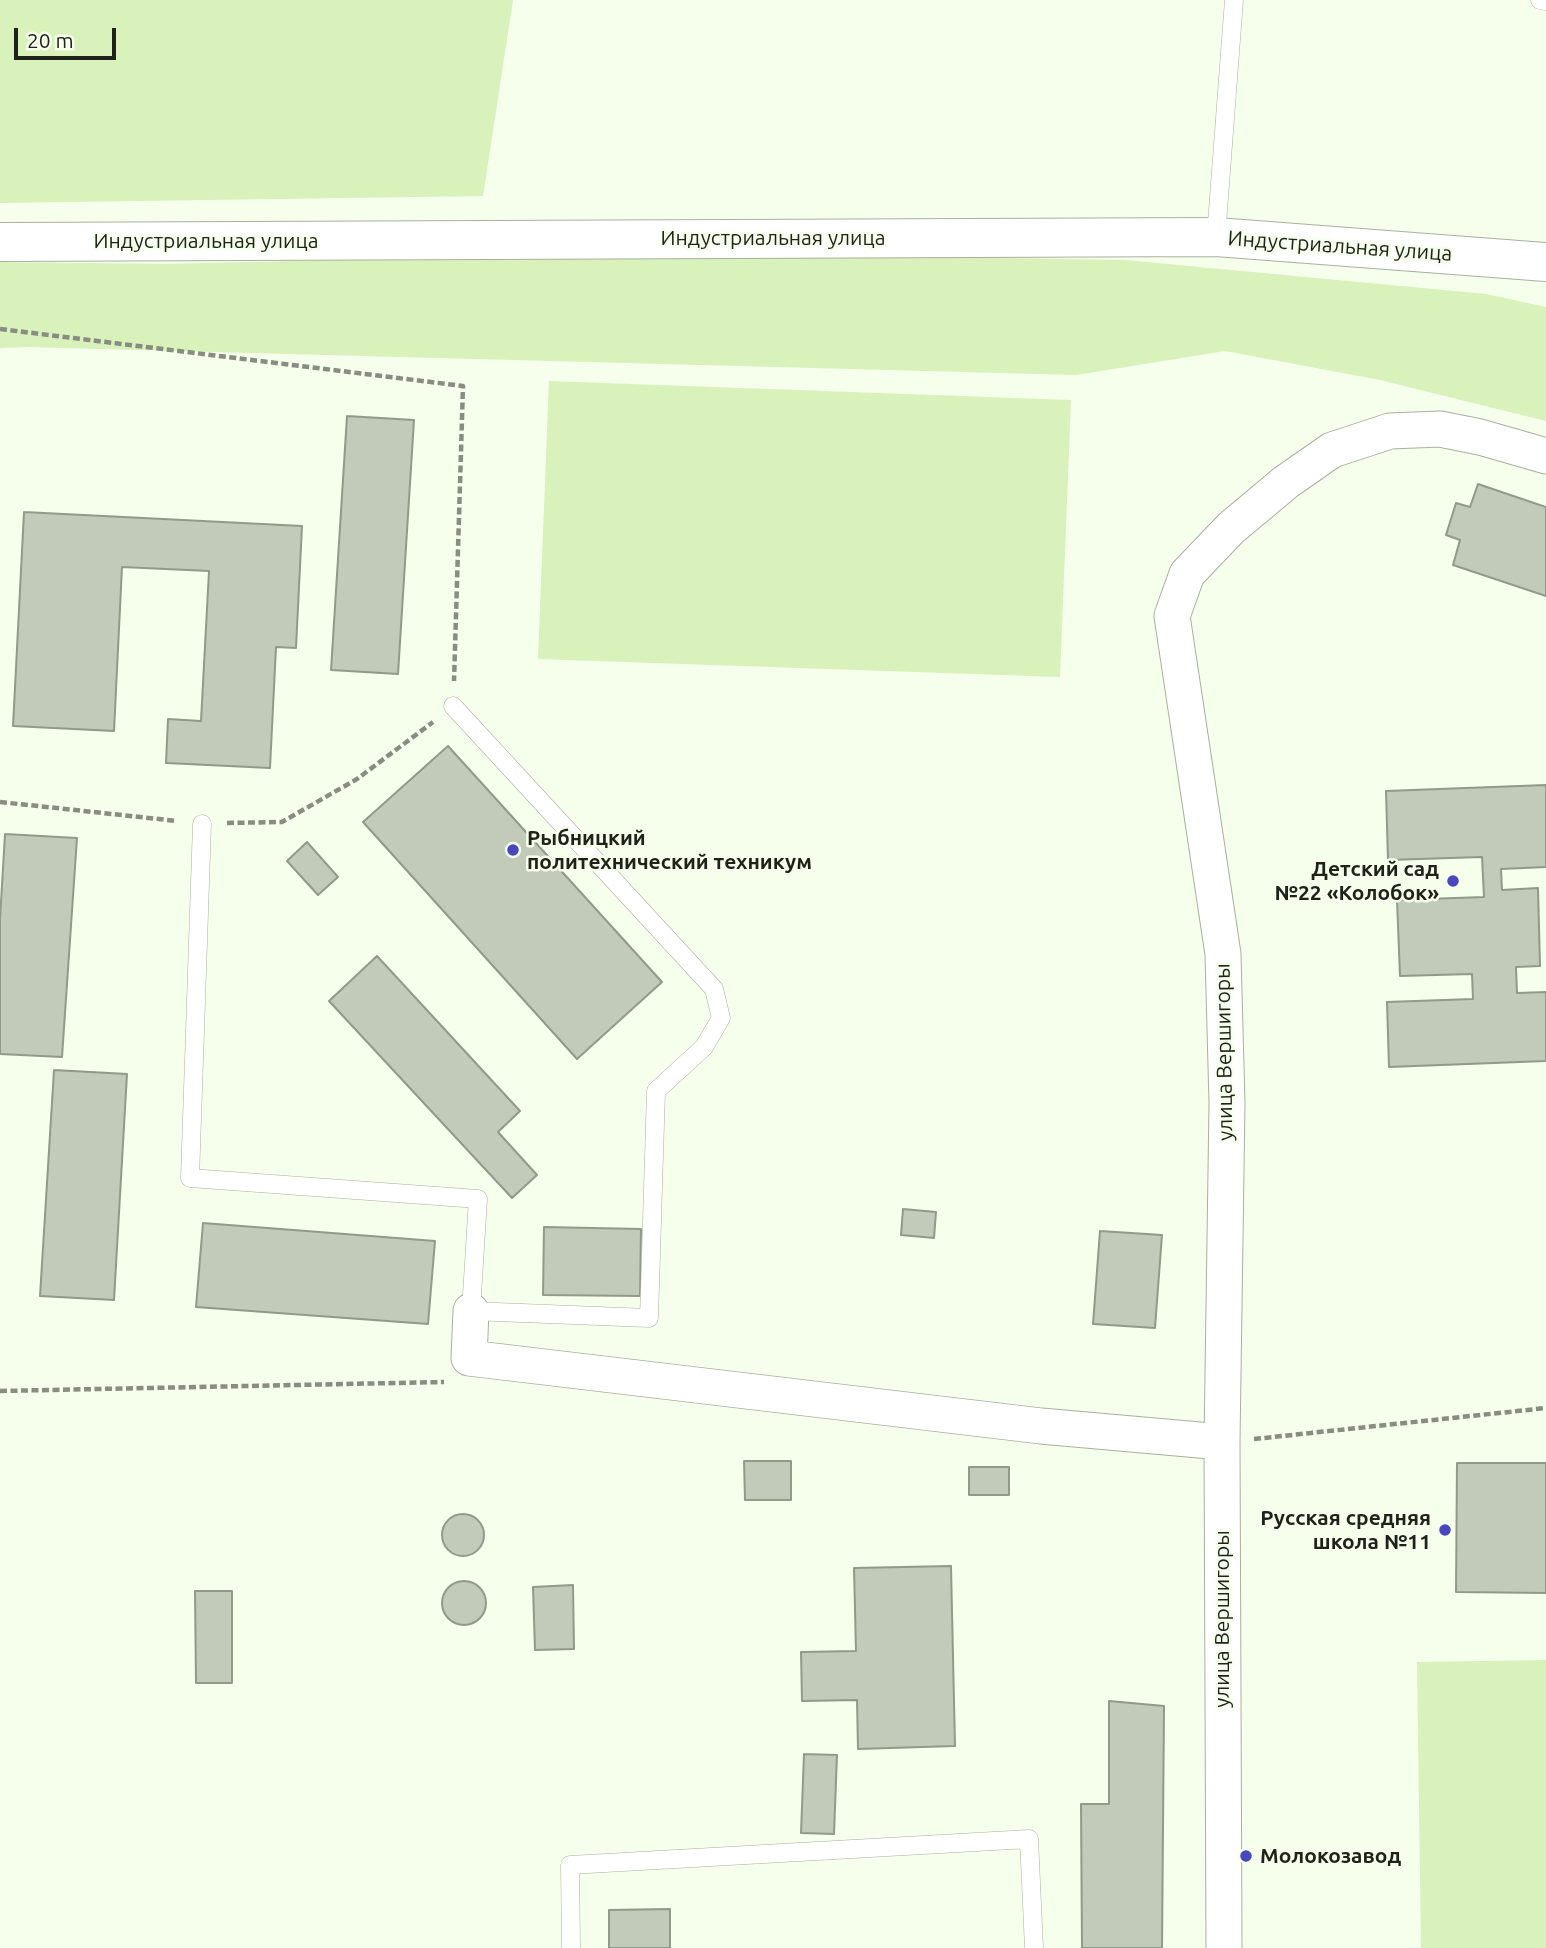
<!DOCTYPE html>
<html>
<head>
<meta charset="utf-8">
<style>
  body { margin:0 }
  #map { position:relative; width:1546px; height:1948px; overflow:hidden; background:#f6feec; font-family:Ubuntu,sans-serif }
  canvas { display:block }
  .scale { position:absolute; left:14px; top:28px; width:102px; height:32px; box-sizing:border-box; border:4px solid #1f221b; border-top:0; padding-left:9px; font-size:21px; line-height:24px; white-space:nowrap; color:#1f221b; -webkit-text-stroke:5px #f6feec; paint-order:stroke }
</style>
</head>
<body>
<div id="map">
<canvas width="1546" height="1948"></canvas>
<div class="scale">20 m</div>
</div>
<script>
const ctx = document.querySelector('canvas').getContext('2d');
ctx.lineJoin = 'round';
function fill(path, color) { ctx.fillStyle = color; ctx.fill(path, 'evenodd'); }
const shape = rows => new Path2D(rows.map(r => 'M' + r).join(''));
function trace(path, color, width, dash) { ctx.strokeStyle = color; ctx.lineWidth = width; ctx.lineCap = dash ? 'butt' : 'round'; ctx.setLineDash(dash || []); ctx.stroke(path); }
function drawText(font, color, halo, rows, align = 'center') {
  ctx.font = font + ' Ubuntu,sans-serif'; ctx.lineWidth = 5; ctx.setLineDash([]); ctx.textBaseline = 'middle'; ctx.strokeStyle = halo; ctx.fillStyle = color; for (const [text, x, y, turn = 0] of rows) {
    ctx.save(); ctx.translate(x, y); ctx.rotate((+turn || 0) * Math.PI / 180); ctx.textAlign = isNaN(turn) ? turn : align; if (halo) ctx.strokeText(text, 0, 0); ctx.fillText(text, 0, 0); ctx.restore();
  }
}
fill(shape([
  [0,0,513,0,483,196,0,203],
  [671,252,1125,260,1486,294,1546,307,1546,421,1380,380,1225,351,1076,375,26,347,0,348,0,262,165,264],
  [549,381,1071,400,1060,677,538,659],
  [1546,1660,1546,1948,1421,1948,1417,1662]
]), '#d9f1ba');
const building = shape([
  [347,416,414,420,398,674,331,670,347,416],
  [1478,484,1546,507,1546,596,1453,565,1460,540,1446,535,1456,503,1470,507,1478,484],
  [24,512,302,526,296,648,276,647,270,768,166,763,168,719,201,721,209,571,122,567,114,731,13,726,24,512],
  [448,746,662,982,577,1059,363,822,448,746],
  [1546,785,1546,867,1501,869,1502,890,1538,888,1540,966,1516,967,1517,993,1546,992,1546,1061,1389,1067,1387,1002,1473,999,1472,974,1400,976,1397,900,1484,897,1482,857,1388,860,1386,791,1546,785],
  [5,834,77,838,62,1057,0,1054,0,919,5,834],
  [307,842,338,877,318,895,287,861,307,842],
  [377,956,520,1111,498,1132,537,1175,512,1198,329,1001,377,956],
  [54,1070,127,1074,114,1300,40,1296,54,1070],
  [903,1209,936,1212,934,1238,901,1235,903,1209],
  [203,1223,435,1241,428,1324,196,1307,203,1223],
  [544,1227,641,1229,640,1296,543,1295,544,1227],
  [1100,1231,1162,1235,1155,1328,1093,1324,1100,1231],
  [744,1461,791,1461,791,1500,745,1500,744,1461],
  [1457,1463,1546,1463,1546,1593,1456,1592,1457,1463],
  [969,1467,1009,1467,1009,1495,969,1495,969,1467],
  '442 1535a21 21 0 1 1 42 0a21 21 0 1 1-42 0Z',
  [951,1566,955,1746,858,1749,857,1700,802,1701,801,1652,856,1651,854,1568,951,1566],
  '442 1603a22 22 0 1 1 44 0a22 22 0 1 1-44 0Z',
  [573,1585,574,1649,535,1650,533,1587,573,1585],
  [195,1591,232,1591,232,1683,196,1683,195,1591],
  [1109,1701,1164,1706,1162,1948,1082,1948,1081,1804,1109,1804,1109,1701],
  [804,1754,837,1755,834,1834,801,1833,804,1754],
  [670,1909,670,1948,609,1948,609,1910,670,1909]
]);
fill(building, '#c2cab9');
trace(building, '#919988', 2);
const lane = shape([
  [1540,0,1546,1],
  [1216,237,1234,0],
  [202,824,190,1178,478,1199,471,1311,649,1318,656,1091,704,1047,721,1018,714,989,453,706],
  [571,1948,570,1865,1029,1839,1034,1948]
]);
const street = shape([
  [471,1311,469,1358,1041,1426,1222,1442],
  [1224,1948,1222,1442,1227,1103,1223,954,1172,616,1187,574,1231,528,1286,482,1332,450,1390,431,1440,429,1480,437,1546,456]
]);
const secondary = shape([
  [0,242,1216,237,1546,262]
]);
trace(lane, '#a8b09f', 19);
trace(street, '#a8b09f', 37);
trace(secondary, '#a8b09f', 40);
trace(shape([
  [0,329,463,386,454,681],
  [0,802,177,821],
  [227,823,282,822,357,779,433,722],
  [0,1391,444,1382],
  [1254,1439,1546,1408]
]), '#888d81', 4.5, [7, 3.5]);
trace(lane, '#fff', 18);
trace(street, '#fff', 35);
trace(secondary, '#fff', 38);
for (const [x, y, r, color] of [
  [513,850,7,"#4847bd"],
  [1453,881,7,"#4847bd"],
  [1445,1530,7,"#4847bd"],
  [1246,1856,7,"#4847bd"]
]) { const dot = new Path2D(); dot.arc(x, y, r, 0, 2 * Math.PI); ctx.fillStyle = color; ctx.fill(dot); trace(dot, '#f6feec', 2.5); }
drawText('21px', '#1f221b', '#f6feec', [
  ["Индустриальная улица",773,238],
  ["Индустриальная улица",206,241],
  ["Индустриальная улица",1340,246,4],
  ["улица Вершигоры",1224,1052,-91],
  ["улица Вершигоры",1222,1619,-90]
]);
drawText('bold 21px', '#1f221b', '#f6feec', [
  ["Рыбницкий",527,838],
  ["политехнический техникум",527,862],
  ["Детский сад",1439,869,"right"],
  ["№22 «Колобок»",1439,893,"right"],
  ["Русская средняя",1431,1518,"right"],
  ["школа №11",1431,1542,"right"],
  ["Молокозавод",1260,1856]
], 'left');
</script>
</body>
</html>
